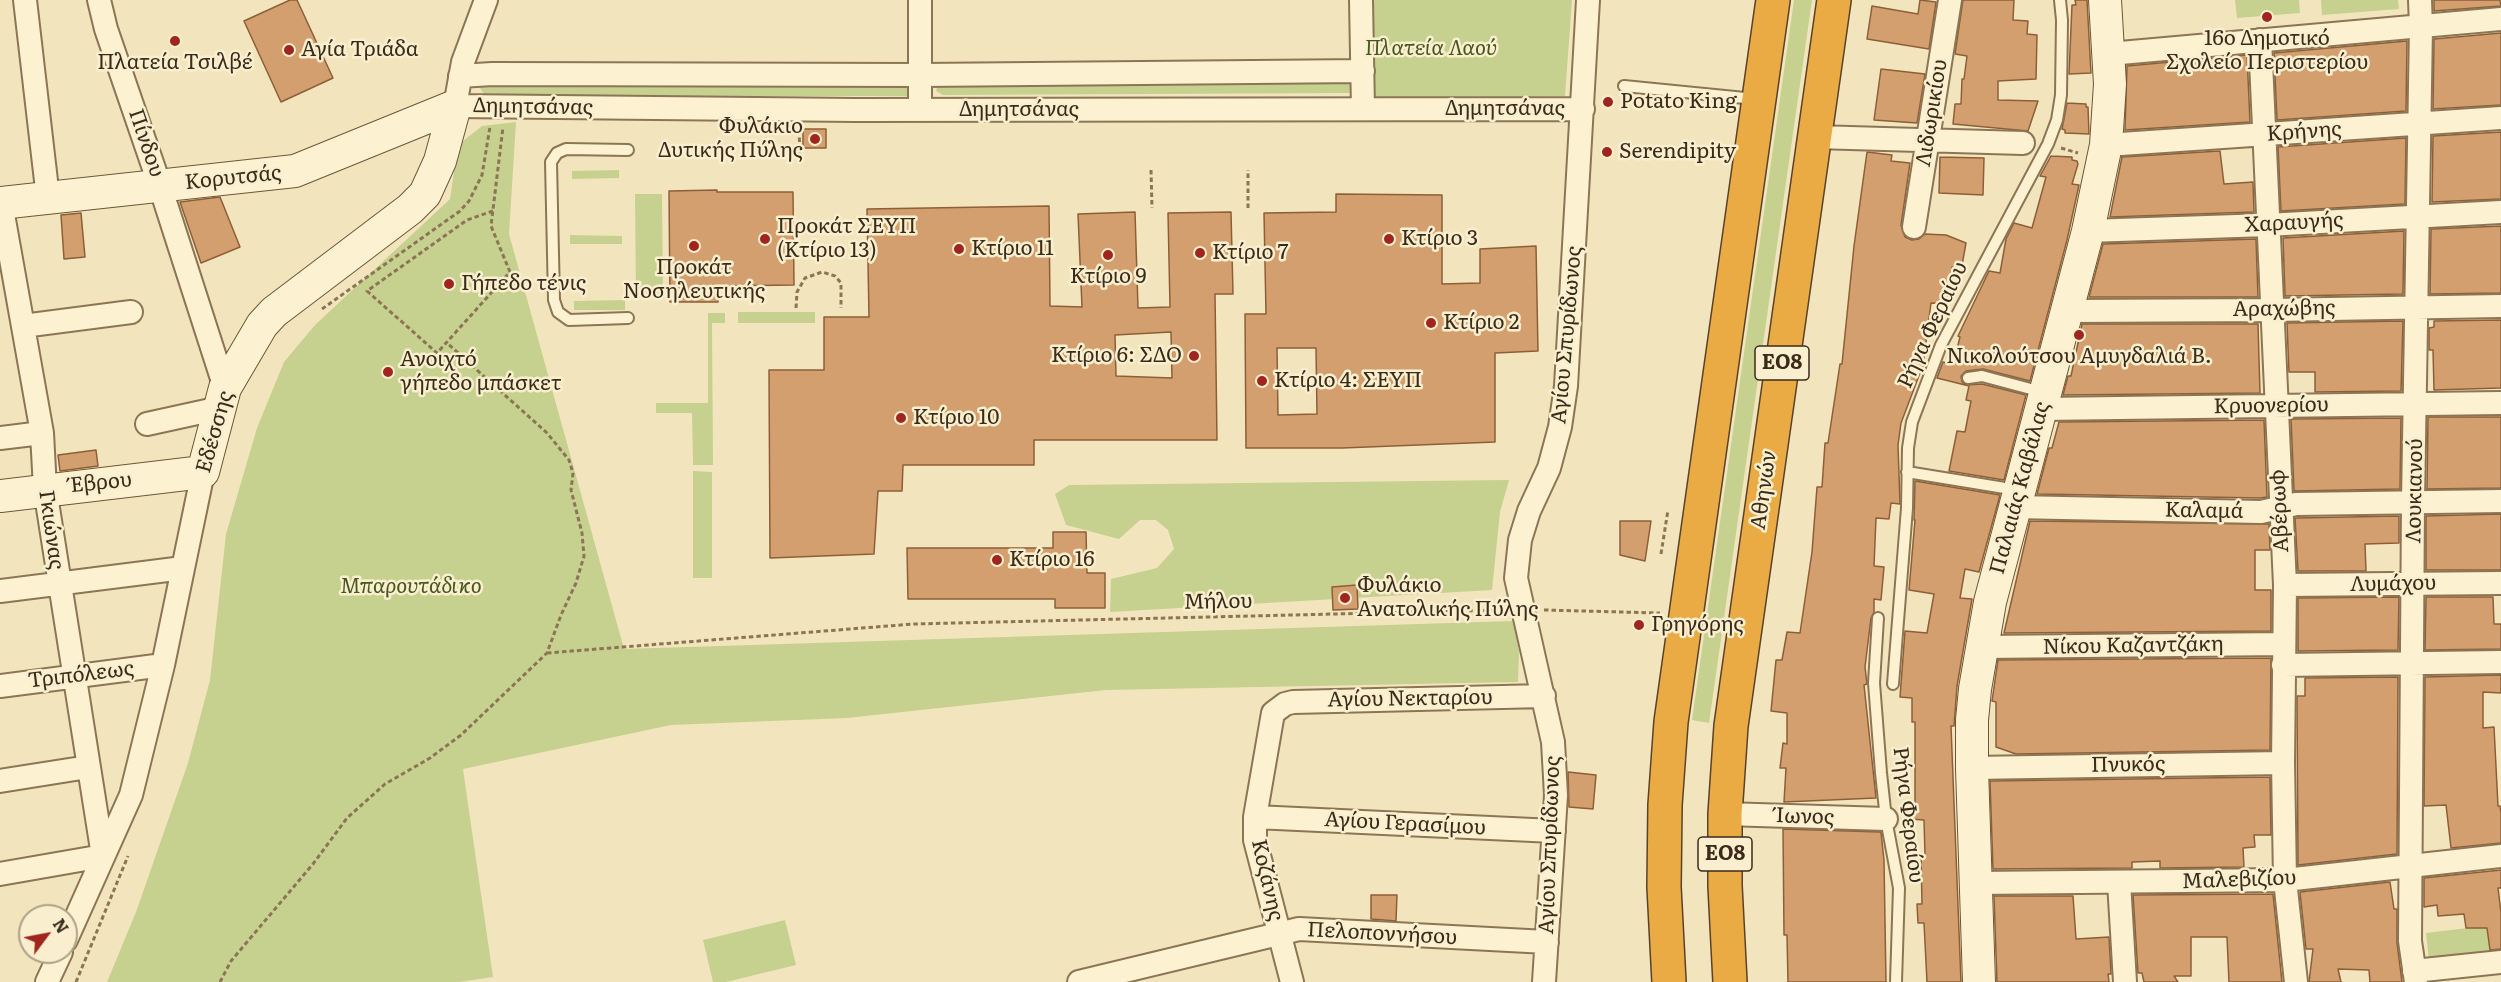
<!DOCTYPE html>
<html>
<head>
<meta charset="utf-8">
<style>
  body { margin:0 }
  #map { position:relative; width:2501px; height:982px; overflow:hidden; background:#f2e5bd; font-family:Literata,serif }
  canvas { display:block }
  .north { position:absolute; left:18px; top:904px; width:60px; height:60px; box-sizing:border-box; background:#f9efce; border:2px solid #ada186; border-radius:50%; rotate:58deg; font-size:16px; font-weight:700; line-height:24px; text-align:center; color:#3a2b1b }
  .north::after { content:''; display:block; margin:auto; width:21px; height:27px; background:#a1251f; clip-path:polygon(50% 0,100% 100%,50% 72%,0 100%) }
</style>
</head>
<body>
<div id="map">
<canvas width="2501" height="982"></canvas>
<div class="north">N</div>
</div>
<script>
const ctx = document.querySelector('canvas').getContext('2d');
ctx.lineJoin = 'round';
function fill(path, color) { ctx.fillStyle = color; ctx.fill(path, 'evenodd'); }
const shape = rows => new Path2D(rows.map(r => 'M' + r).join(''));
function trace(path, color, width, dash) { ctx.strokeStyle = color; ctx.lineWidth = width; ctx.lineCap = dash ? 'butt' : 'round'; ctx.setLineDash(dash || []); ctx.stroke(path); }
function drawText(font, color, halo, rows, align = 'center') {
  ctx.font = font + ' Literata,serif'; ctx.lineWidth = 5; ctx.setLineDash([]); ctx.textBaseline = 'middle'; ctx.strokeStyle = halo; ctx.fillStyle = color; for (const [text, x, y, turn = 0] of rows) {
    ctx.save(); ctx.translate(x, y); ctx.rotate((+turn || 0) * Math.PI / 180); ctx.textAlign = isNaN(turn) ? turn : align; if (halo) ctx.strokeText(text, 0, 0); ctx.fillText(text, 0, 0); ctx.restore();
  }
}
fill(shape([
  [1370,0,1572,0,1565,96,1371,100],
  [1794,0,1812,0,1709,723,1692,720],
  [2235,0,2299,0,2300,13,2237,18],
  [2321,0,2398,0,2399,9,2322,15],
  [907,80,913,92,907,96,491,96,484,94,478,85],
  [1348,81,1352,83,1352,92,1349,93,943,95,936,91,938,84],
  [516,122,509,234,624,649,1514,621,1519,652,1518,682,1106,690,847,718,671,725,463,769,493,977,459,982,107,982,136,912,188,763,210,680,226,534,257,428,284,362,315,325,450,199,458,145,482,126],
  [619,170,619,178,572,179,572,171],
  [635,194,662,194,663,298,636,298],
  [570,235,622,236,622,244,570,244],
  [625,300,625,310,574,310,574,301],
  [738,312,815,312,815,323,738,323],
  [708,313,725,313,725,323,712,323,713,465,693,465,692,413,656,413,656,403,708,403],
  [693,471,712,472,712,578,693,578],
  [1509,480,1500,512,1492,590,1110,612,1111,579,1157,568,1174,549,1168,530,1156,520,1140,520,1119,539,1066,525,1055,494,1069,485],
  [785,920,796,965,726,982,713,982,703,940],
  [2501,924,2501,952,2429,960,2426,933]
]), '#c6d190');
const building = shape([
  [290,0,297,0,333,78,281,102,244,21,290,0],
  [1920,0,1936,2,1929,49,1867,39,1872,6,1918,14,1920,0],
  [1963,0,2014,0,2013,20,2028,21,2027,34,2037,35,2036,79,1998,81,1998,100,2038,101,2028,131,1953,124,1955,104,1961,104,1962,79,1964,79,1967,56,1955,54,1963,0],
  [2075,0,2087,0,2091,73,2069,74,2072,5,2076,5,2075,0],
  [2434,0,2500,0,2501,6,2434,11,2434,0],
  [2501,33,2501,105,2433,109,2434,39,2501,33],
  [2407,41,2406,111,2277,120,2274,53,2407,41],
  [2247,55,2250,122,2125,130,2127,66,2247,55],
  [1881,69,1925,74,1917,123,1874,120,1881,69],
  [2067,103,2086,104,2086,107,2088,107,2089,134,2065,133,2065,130,2062,129,2067,103],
  [803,129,826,129,826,148,803,148,803,129],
  [2501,132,2501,199,2432,202,2433,136,2501,132],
  [2406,138,2405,204,2281,211,2278,147,2406,138],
  [2220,151,2224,184,2253,182,2254,212,2110,217,2122,157,2220,151],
  [1867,152,1892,155,1891,161,1910,163,1901,225,1905,237,1912,240,1919,239,1925,234,1946,235,1966,243,1961,271,1952,267,1947,304,1931,303,1922,373,1920,373,1901,423,1898,445,1900,504,1891,503,1889,519,1876,518,1874,566,1884,567,1881,600,1874,599,1874,612,1871,618,1865,667,1867,684,1864,685,1876,798,1784,802,1786,768,1780,768,1783,743,1787,744,1787,713,1771,711,1776,660,1782,660,1787,632,1800,633,1812,552,1817,487,1822,487,1825,443,1828,443,1840,364,1842,364,1854,246,1867,152],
  [2051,156,2072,157,2072,160,2077,161,2078,164,2072,184,2079,185,2067,240,2030,381,1983,369,1966,371,1961,376,1962,382,1966,385,1982,384,2026,395,2004,480,1949,471,1957,431,1965,432,1971,401,1966,400,1969,386,1937,378,1943,362,1953,365,1960,337,1958,336,1989,271,2000,273,2006,239,2014,223,2032,228,2046,177,2040,176,2051,156],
  [1940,157,1984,158,1983,195,1939,193,1940,157],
  [717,190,717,192,793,192,794,285,718,286,718,302,670,302,669,191,717,190],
  [1336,194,1442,195,1442,284,1480,283,1480,249,1536,246,1538,351,1495,353,1495,442,1342,448,1246,448,1245,314,1266,314,1264,213,1336,212,1336,194],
  [1277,348,1316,348,1317,414,1278,415,1277,348],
  [220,197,240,247,201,263,180,202,220,197],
  [1049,206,1050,306,1082,307,1078,214,1135,212,1138,308,1170,307,1168,213,1231,212,1233,294,1215,294,1217,440,1034,440,1034,465,903,465,902,491,878,491,874,554,770,558,769,370,824,370,824,317,869,317,867,209,1049,206],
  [1171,332,1172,378,1116,376,1115,335,1171,332],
  [81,213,85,257,64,259,61,215,81,213],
  [2501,226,2501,293,2430,294,2431,229,2501,226],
  [2404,231,2403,294,2285,296,2283,238,2404,231],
  [2256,239,2258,297,2089,297,2103,244,2256,239],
  [2501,320,2501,388,2434,390,2433,350,2429,350,2429,328,2434,327,2434,321,2501,320],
  [2403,321,2401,391,2315,392,2315,372,2289,372,2287,323,2403,321],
  [2082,324,2258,324,2260,393,2063,395,2068,376,2071,376,2082,324],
  [2428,417,2501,417,2501,488,2427,489,2428,417],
  [2401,418,2400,489,2294,491,2291,419,2401,418],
  [2264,420,2267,497,2260,498,2037,494,2049,448,2052,448,2059,422,2264,420],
  [96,450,98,466,60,471,58,455,96,450],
  [1915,481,2000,495,1979,572,1965,569,1960,598,1972,599,1957,686,1954,726,1951,726,1961,982,1927,982,1924,923,1918,923,1917,904,1922,904,1921,855,1925,855,1924,820,1909,819,1908,804,1915,804,1915,722,1912,722,1912,698,1900,697,1905,631,1927,633,1934,594,1909,590,1915,520,1914,520,1915,481],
  [2501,514,2501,570,2426,570,2426,516,2501,514],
  [2399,516,2399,543,2365,544,2366,571,2298,571,2295,518,2399,516],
  [1620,521,1651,521,1645,561,1620,555,1620,521],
  [2030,521,2269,524,2270,550,2255,550,2255,590,2271,590,2271,631,2004,633,2030,521],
  [1053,532,1086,532,1087,573,1105,573,1105,608,1055,608,1055,599,908,599,907,548,1053,548,1053,532],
  [1357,585,1358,609,1333,610,1332,587,1357,585],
  [2399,597,2398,650,2298,651,2298,598,2399,597],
  [2426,597,2493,597,2494,624,2501,624,2501,649,2425,650,2426,597],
  [2271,658,2270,750,2016,754,1996,747,1996,702,1992,701,1998,660,2271,658],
  [2501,675,2501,693,2483,692,2483,728,2494,727,2498,806,2500,806,2501,813,2501,843,2451,848,2446,805,2424,806,2425,677,2501,675],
  [2398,677,2397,854,2298,865,2297,696,2305,696,2305,678,2398,677],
  [1568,772,1596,775,1593,809,1569,807,1568,772],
  [2270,777,2271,835,2254,835,2255,847,2243,848,2244,867,2160,868,2160,861,2132,862,2132,868,1993,869,1990,781,2270,777],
  [1783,829,1881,832,1884,860,1886,982,1788,982,1787,935,1784,935,1783,829],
  [2501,870,2501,888,2498,888,2501,913,2501,949,2490,950,2487,928,2466,928,2464,914,2438,916,2437,905,2424,907,2424,878,2501,870],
  [2390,882,2394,909,2397,909,2397,943,2402,982,2370,982,2369,970,2338,969,2341,982,2309,982,2313,949,2306,949,2300,892,2390,882],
  [2273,894,2282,982,2229,982,2227,937,2191,937,2191,976,2174,976,2178,982,2144,982,2142,973,2138,973,2133,895,2273,894],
  [1371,895,1397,895,1396,921,1371,919,1371,895],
  [1994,896,2073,896,2076,939,2109,937,2111,974,2108,974,2109,982,1997,982,1994,896]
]);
fill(building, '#d49f6f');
trace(building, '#8d5f38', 1.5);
const lane = shape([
  [1624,86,1755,99],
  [628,150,566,149,557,153,551,162,554,300,558,312,569,320,628,318],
  [1968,378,1982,376,2042,392],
  [1907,472,2017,490],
  [1878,618,1874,683,1881,773,1886,819,1899,888,1896,982],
  [1893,684,1907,508,1908,448,1912,422,1941,345,2048,144,2057,120,2061,95,2062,20,2060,0]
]);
const street = shape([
  [25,0,48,198],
  [99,0,106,29,160,186,225,388],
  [486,0,463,62,455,106,856,110,1583,109],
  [920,0,920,110],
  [1361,0,1363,109],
  [2260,40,2285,585,2283,763,2285,880,2296,982],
  [2109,54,2501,19],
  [460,76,492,74,922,75,1363,71],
  [1815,137,2023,143],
  [2106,145,2501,118],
  [1914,227,1950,0],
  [2088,231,2267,225,2501,212],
  [2067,311,2272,310,2501,306],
  [23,326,131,312],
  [2042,409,2501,403],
  [147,424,220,408],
  [0,438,42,433],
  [2013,507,2261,512,2296,504,2501,501],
  [2285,585,2501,583],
  [0,591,183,568],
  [1981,647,2284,644],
  [2283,665,2501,662],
  [0,686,163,665],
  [1972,768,2283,763],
  [0,781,88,767],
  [1725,814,1886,819],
  [1255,817,1554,831],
  [0,874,103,856,45,489,42,433,1,203],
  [2119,882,2125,982],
  [1976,883,2285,880,2501,856],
  [66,940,131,795,163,665,203,472],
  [2414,971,2501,962],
  [47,982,61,952],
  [1079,982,1299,929,1547,942],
  [1292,982,1255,840,1255,817,1273,713,1285,704,1293,702,1544,696],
  [1544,982,1556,795,1553,742,1516,578,1520,540,1529,511,1549,468,1560,427,1566,386,1588,0],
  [2416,982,2410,941,2413,501,2421,27,2420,0]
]);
const secondary = shape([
  [0,203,295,171,455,106],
  [0,496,203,472,225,388,262,325,274,312,410,209,425,194,440,161,455,106],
  [1979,982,1972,768,1972,720,1975,689,1990,602,2088,231,2106,145,2110,84,2105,0]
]);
const highway = shape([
  [1669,982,1664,887,1665,805,1671,722,1773,0],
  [1730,982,1725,886,1725,814,1731,726,1834,0]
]);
trace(lane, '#8c7555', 14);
trace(street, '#8c7555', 26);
trace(secondary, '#6d5638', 34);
trace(highway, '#59422a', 36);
trace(shape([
  [799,130,800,153],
  [2061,148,2078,153],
  [1151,170,1152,208],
  [1248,208,1248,170],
  [493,211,467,220,367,291,437,353,510,272,491,226,503,127],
  [796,308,797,292,805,278,822,272,835,276,841,283,841,308],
  [322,309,460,211,469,201,482,175,490,127],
  [1661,554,1668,510],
  [1544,610,1660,613],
  [547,653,913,624,1504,610],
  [76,982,128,856],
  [220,982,231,961,313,864,347,818,385,784,430,758,461,735,547,653,561,615,576,583,584,556,582,533,571,490,573,473,569,460,547,433,447,343]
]), '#8c7555', 3, [4.5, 3]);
trace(lane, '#fcf2d1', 10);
trace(street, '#fcf2d1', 22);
trace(secondary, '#fcf2d1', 32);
trace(highway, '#ebab44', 33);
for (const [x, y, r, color] of [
  [2267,17,6,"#a1251f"],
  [175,41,6,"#a1251f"],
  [289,50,6,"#a1251f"],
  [1608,102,6,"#a1251f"],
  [815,139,6,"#a1251f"],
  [1607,152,6,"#a1251f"],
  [765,239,6,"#a1251f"],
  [1389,239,6,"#a1251f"],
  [694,246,6,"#a1251f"],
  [959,249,6,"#a1251f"],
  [1200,253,6,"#a1251f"],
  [1108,255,6,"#a1251f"],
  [449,284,6,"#a1251f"],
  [1431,323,6,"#a1251f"],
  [2079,335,6,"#a1251f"],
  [1194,356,6,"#a1251f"],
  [388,372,6,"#a1251f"],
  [1262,381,6,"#a1251f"],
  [901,418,6,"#a1251f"],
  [997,560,6,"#a1251f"],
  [1345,598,6,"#a1251f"],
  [1639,625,6,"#a1251f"]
]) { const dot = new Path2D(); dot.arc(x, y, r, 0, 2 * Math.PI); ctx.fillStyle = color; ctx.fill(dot); trace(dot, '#f9efce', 2); }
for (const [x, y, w] of [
  [1782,363,54],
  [1725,854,54]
]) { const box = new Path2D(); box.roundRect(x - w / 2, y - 17, w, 34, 4.5); ctx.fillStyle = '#f9efce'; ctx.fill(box); trace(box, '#3a2b1b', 1.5); }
drawText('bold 20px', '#3a2b1b', null, [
  ["ΕΟ8",1782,363],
  ["ΕΟ8",1725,854]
]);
drawText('21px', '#3a2b1b', '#f9efce', [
  ["16ο Δημοτικό",2267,39,"center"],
  ["Σχολείο Περιστερίου",2267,63,"center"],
  ["Αγία Τριάδα",301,50],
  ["Πλατεία Τσιλβέ",175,63,"center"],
  ["Potato King",1620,102],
  ["Φυλάκιο",803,127,"right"],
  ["Δυτικής Πύλης",803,151,"right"],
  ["Serendipity",1619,152],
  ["Προκάτ ΣΕΥΠ",777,227],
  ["(Κτίριο 13)",777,251],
  ["Κτίριο 3",1401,239],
  ["Κτίριο 11",971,249],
  ["Κτίριο 7",1212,253],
  ["Προκάτ",694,268,"center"],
  ["Νοσηλευτικής",694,292,"center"],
  ["Κτίριο 9",1108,277,"center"],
  ["Γήπεδο τένις",461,284],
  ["Κτίριο 2",1443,323],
  ["Κτίριο 6: ΣΔΟ",1182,356,"right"],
  ["Νικολούτσου Αμυγδαλιά Β.",2079,357,"center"],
  ["Ανοιχτό",400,360],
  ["γήπεδο μπάσκετ",400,384],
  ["Κτίριο 4: ΣΕΥΠ",1274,381],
  ["Κτίριο 10",913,418],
  ["Κτίριο 16",1009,560],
  ["Φυλάκιο",1357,586],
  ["Ανατολικής Πύλης",1357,610],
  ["Γρηγόρης",1651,625]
], 'left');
drawText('italic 21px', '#47581f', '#f9efce', [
  ["Πλατεία Λαού",1431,49],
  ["Μπαρουτάδικο",411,587]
]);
drawText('21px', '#3a2b1b', '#f9efce', [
  ["Δημητσάνας",533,107,1],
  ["Δημητσάνας",1505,109],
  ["Δημητσάνας",1019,110],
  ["Λιδωρικίου",1932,113,-81],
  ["Κρήνης",2304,132,-4],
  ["Πίνδου",146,143,71],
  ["Κορυτσάς",233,178,-6],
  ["Χαραυγής",2294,223,-3],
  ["Αραχώβης",2284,309,-1],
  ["Ρήγα Φεραίου",1933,325,-65],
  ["Αγίου Σπυρίδωνος",1567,335,-85],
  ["Κρυονερίου",2271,406,-1],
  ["Εδέσσης",215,432,-74],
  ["Έβρου",101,483,-6],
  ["Παλαιάς Καβάλας",2020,488,-75],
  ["Αθηνών",1764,490,-82],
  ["Λουκιανού",2415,491,-89],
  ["Καλαμά",2204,511,1],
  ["Αβέρωφ",2280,511,-93],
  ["Γκιώνας",51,530,82],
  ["Λυμάχου",2393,584,-1],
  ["Μήλου",1218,602,-1],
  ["Νίκου Καζαντζάκη",2133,646,-1],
  ["Τριπόλεως",81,675,-7],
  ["Αγίου Νεκταρίου",1410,699,-1],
  ["Πνυκός",2128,765,-1],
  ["Ρήγα Φεραίου",1908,815,83],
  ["Ίωνος",1805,817,2],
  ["Αγίου Γερασίμου",1405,824,3],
  ["Αγίου Σπυρίδωνος",1550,845,-88],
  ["Κοζάνης",1267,880,77],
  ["Μαλεβιζίου",2239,880,-2],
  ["Πελοποννήσου",1382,934,3]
]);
</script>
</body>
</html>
